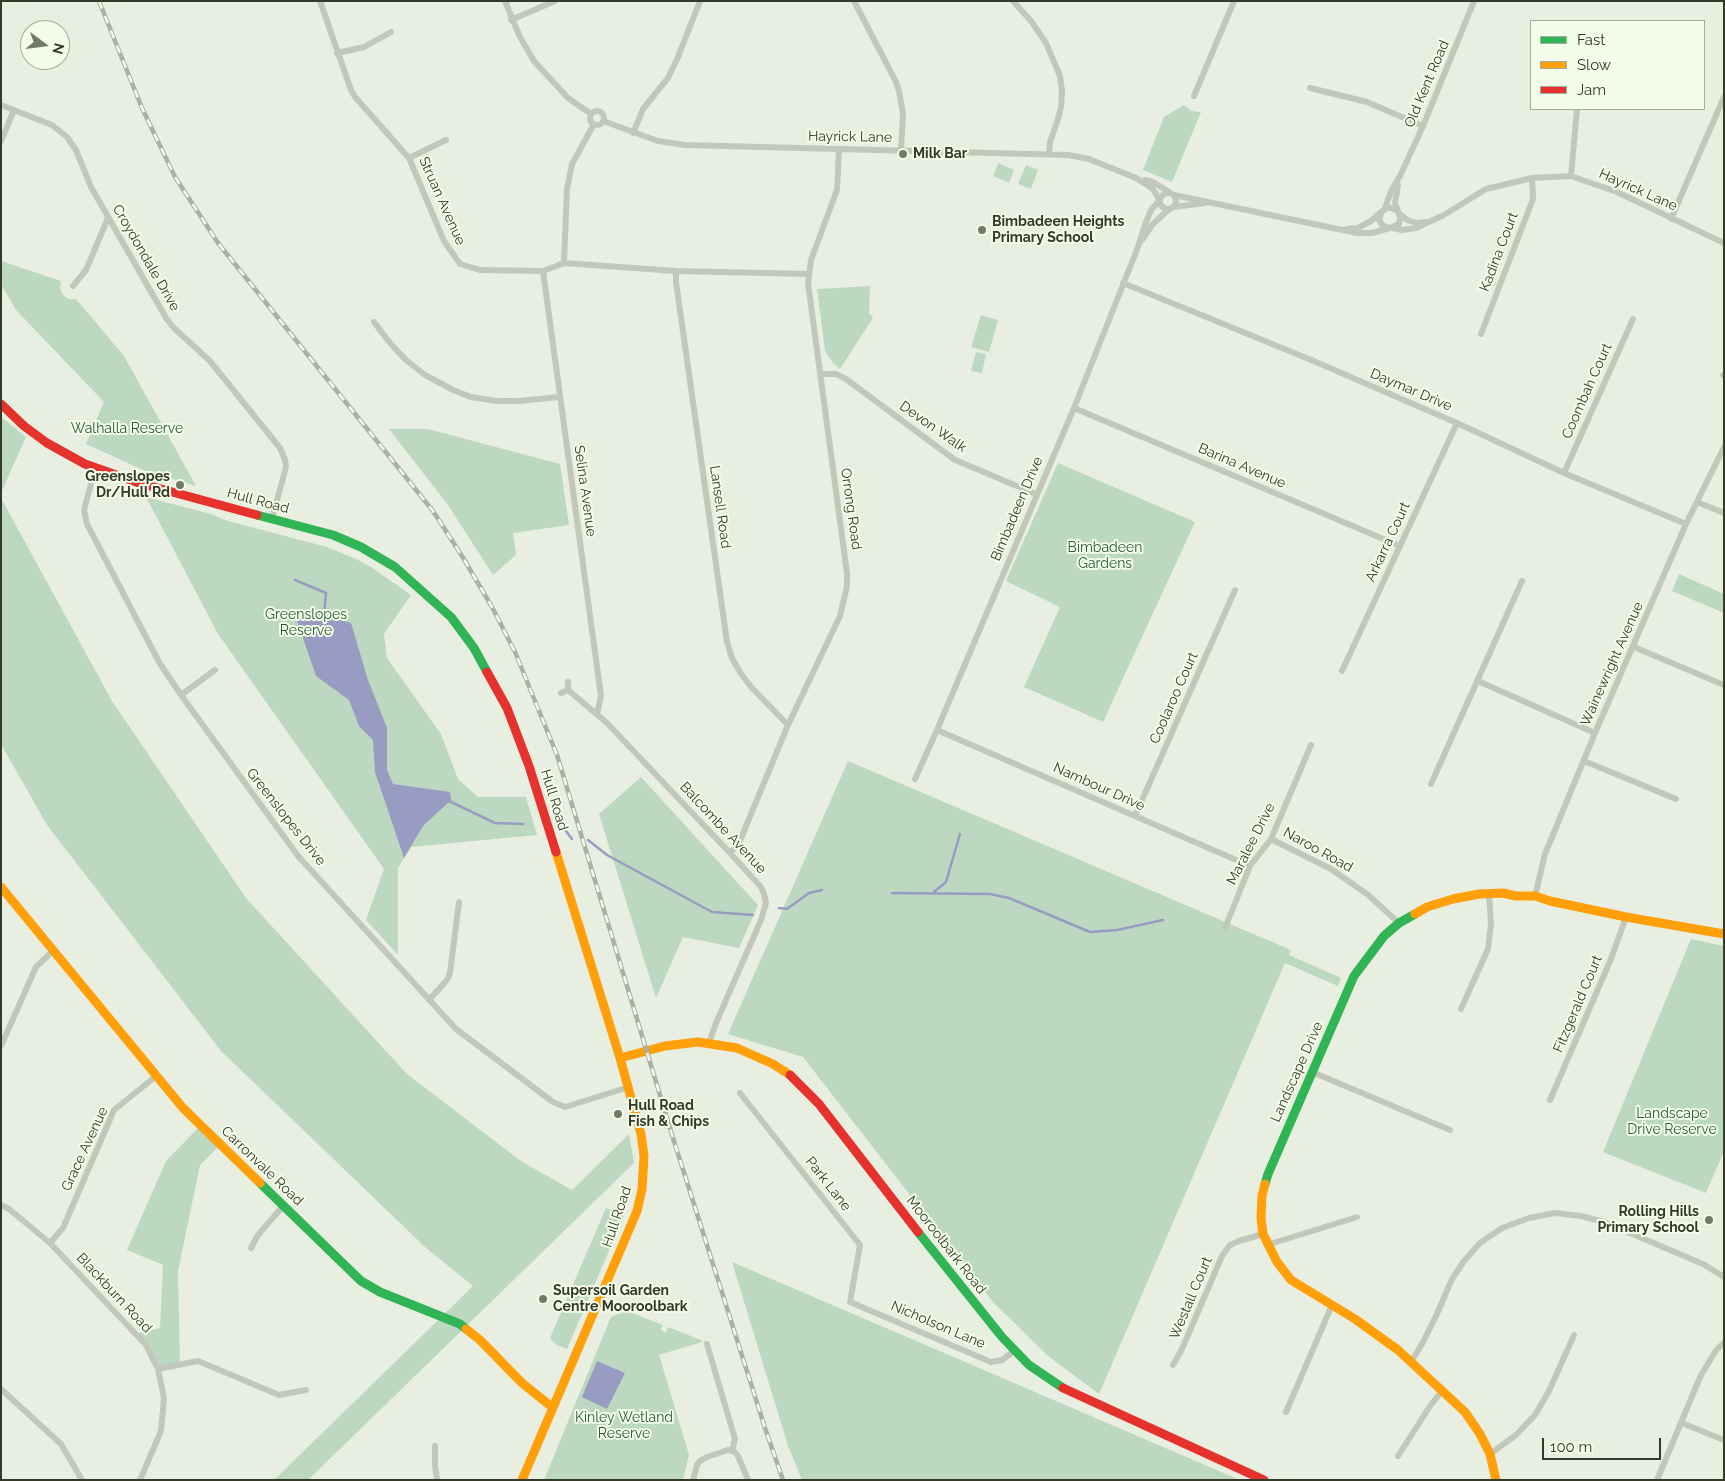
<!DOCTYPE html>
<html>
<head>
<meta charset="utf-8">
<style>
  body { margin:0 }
  #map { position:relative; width:1725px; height:1481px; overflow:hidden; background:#e8efe1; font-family:Raleway,sans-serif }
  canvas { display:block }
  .frame { position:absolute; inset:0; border:2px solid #353927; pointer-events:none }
  .legend { position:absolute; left:1530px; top:20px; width:175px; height:90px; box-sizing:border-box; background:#f2fce8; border:1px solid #a6ae9b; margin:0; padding:6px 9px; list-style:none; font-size:15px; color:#353927 }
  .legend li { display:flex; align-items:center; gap:10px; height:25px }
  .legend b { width:25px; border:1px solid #a6ae9b }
  .north { position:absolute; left:20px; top:20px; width:50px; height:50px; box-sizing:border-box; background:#f2fce8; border:1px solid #a6ae9b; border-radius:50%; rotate:105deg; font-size:14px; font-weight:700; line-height:20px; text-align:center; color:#353927 }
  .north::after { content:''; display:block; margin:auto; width:18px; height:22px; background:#747968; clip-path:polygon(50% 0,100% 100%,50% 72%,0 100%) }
  .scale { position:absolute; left:1542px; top:1438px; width:119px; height:22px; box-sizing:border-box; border:2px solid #353927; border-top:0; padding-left:6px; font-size:15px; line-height:18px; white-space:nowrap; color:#353927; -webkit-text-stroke:4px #f2fce8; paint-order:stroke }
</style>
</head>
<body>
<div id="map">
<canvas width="1725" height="1481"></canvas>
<div class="frame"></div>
<ul class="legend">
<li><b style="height:6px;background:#30b455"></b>Fast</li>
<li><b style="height:6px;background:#ff9f0a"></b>Slow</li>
<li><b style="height:6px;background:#e5322d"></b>Jam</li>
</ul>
<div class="north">N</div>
<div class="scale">100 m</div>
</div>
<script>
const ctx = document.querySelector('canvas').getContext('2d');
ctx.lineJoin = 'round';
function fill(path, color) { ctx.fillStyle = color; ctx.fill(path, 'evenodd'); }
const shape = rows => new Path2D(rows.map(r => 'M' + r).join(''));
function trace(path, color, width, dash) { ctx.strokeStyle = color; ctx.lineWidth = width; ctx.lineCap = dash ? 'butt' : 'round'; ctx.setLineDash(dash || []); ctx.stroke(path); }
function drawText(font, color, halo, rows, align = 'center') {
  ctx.font = font + ' Raleway,sans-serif'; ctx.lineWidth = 4; ctx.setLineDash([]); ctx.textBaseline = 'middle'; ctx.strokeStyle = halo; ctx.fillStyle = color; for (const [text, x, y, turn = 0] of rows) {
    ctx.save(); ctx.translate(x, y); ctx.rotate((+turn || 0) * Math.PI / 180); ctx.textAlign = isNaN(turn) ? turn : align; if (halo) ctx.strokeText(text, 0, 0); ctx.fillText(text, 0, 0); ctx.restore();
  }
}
fill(shape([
  [1184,105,1191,111,1201,112,1172,182,1143,170,1164,117],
  [998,163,1014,170,1009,183,993,176],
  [1026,165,1038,170,1031,189,1018,184],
  [1,261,61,281,60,288,63,295,69,299,76,299,124,356,196,486,143,470,86,444,104,402,16,310,1,284],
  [870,286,869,313,873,318,840,369,833,363,825,351,817,289],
  [981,315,998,320,989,352,971,347],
  [976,352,986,354,982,373,971,371],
  [1,417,26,437,1,493],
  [389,429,428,429,560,464,569,525,513,533,516,555,493,575,448,505],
  [1058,463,1195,522,1103,722,1024,687,1060,607,1006,581],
  [146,497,211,514,228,521,327,547,356,559,371,567,411,595,384,634,387,658,441,734,458,779,478,797,526,797,537,835,411,847,398,868,398,955,366,920,384,869,218,634],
  [1,498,112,701,246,898,407,1074,521,1161,572,1190,629,1134,634,1163,308,1480,274,1480,473,1286,425,1247,221,1051,47,825,1,744],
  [1679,574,1724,594,1724,613,1672,591],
  [848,761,1291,950,1289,955,1341,978,1338,986,1285,963,1099,1394,1048,1356,992,1301,803,1057,728,1034],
  [641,777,758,905,739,948,683,937,656,998,599,814],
  [1691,939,1724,946,1724,1151,1706,1193,1603,1152],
  [198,1128,218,1147,200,1165,178,1271,180,1363,159,1368,148,1343,138,1333,160,1328,163,1265,127,1250,166,1161],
  [606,1208,624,1216,567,1349,555,1344,550,1338],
  [732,1262,900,1334,1240,1480,802,1480,788,1446],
  [627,1311,663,1325,661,1330,666,1333,668,1327,701,1340,702,1342,659,1355,689,1455,683,1480,544,1480,611,1317]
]), '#bdd8c0');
fill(shape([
  [306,609,351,623,368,680,387,728,387,770,393,784,450,792,451,800,423,826,404,858,375,772,373,740,359,726,349,700,316,676,297,621],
  [597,1361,625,1373,607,1409,582,1397]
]), '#989cc2');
trace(shape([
  [295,580,326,593,324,614],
  [449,801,495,823,523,824],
  [557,824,566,831,572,839],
  [588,840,607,855,712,912,753,915],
  [934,892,946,882,960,834],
  [892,893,990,894,1009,898,1090,932,1117,930,1163,920],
  [779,908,787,909,809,893,822,890]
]), '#989cc2', 2.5);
trace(shape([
  [320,1,351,90,355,97,409,158,444,241,460,264,480,270,543,271,564,263,676,271,809,274],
  [505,1,520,37,534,61,568,98,591,114],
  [854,1,896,82,899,91,903,114,901,150],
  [1013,1,1031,21,1046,43,1060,76,1062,91,1061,107,1058,119,1050,142,1049,154],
  [511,20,555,1],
  [337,53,364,47,391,32],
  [1310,88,1367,102,1423,126],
  [1194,96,1234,1],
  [1,105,52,125,67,137,76,150,91,187,166,318,174,328,210,361,280,448,285,460,286,467,272,519],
  '590 118a7 7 0 1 1 14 0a7 7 0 1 1-14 0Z',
  [603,121,658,141,685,145,1068,155,1089,159,1136,178,1153,189,1159,199],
  [633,133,643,109,668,78,678,57,700,1],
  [1,141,14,110],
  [409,158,446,140],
  [1571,176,1577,109],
  [1145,180,1153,182,1169,192],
  [1398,185,1395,203,1398,211],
  '1160 201a8 8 0 1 1 16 0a8 8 0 1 1-16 0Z',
  [1174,195,1357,233,1372,233,1390,228],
  [1174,207,1205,203],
  [1385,208,1391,191,1400,176,1423,126,1474,1],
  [1400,214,1407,220,1417,223,1426,222],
  [1671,219,1724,97],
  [1393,228,1402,230,1416,228,1444,215,1486,189,1532,178,1571,176,1617,192,1724,243],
  [1347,229,1358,228,1371,221,1382,211,1388,207,1398,211,1400,217,1399,224,1390,228,1383,226,1379,220,1382,211],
  [1142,240,1152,225,1169,209],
  [564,263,567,189,572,164,594,124],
  [543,271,601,696,597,714],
  [676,271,676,282,727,642,732,658,740,672,751,687,788,725],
  [1123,283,1309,359,1457,423,1564,473,1686,524],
  [73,286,86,270,108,218],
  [374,322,390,343,406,360,425,375,453,390,471,397,497,401,519,401,559,397],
  [1481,334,1533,199,1532,178],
  [820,374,836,374,846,379,955,460,1036,494],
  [1723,375,1724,376],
  [1074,408,1400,546],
  [95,469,84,510,87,524,159,662,181,695,298,856,456,1029,553,1102,565,1107,629,1087],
  [1564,473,1633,319],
  [1697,502,1724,513],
  [1634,647,1724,685],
  [1342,671,1457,423],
  [1478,681,1595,733],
  [568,690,607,723,730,853,761,887,764,894,766,903,761,920,716,1023,709,1043],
  [561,693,568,690,568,682],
  [181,695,215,670],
  [937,730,1250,866],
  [1584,761,1676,799],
  [915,779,937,730,1074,408,1138,247,1146,222,1151,210,1159,201],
  [1431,784,1522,581],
  [1135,816,1235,590],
  [1271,839,1331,869,1367,894,1399,923],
  [730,853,739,843,788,725,840,616,847,586,847,573,808,283,811,260,837,190,839,149],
  [1535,896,1545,854,1595,733,1686,524,1724,447],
  [1225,928,1250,866,1271,839,1311,745],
  [429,1000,447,980,450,973,459,902],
  [1461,1009,1488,949,1491,923,1489,894],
  [1,1046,36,967,54,950],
  [1312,1072,1450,1130],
  [740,1093,860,1245,850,1302,991,1362,1002,1360,1014,1351],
  [1550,1100,1611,959,1626,917],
  [1,1205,9,1209,50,1243,146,1345,158,1369,164,1398,161,1431,140,1480],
  [50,1243,63,1228,114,1110,156,1076],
  [1267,1245,1357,1217],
  [251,1248,258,1235,284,1205],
  [707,1344,735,1439,732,1451],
  [1411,1362,1422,1344,1437,1314,1452,1279,1464,1261,1480,1243,1502,1228,1529,1218,1555,1213,1581,1216,1604,1222,1703,1264,1724,1277],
  [1173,1365,1182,1349,1222,1256,1230,1245,1239,1241,1263,1234],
  [158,1369,198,1361,279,1395,306,1390],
  [1,1389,61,1444,82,1480],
  [1286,1412,1332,1305],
  [1682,1423,1724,1440],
  [435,1446,435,1465,437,1480],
  [1490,1454,1516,1435,1535,1415,1549,1391,1574,1335],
  [1398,1456,1430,1406,1442,1391],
  [693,1480,697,1465,700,1461,707,1457,728,1450,735,1452,738,1456,748,1480],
  [1657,1480,1701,1375,1717,1349,1724,1343]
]), '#c2c8b9', 6);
trace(shape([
  [257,515,333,535,361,547,395,567,451,617,474,648,487,672],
  [260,1183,361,1281,380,1292,460,1324,466,1329],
  [1265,1184,1268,1174,1354,976,1384,936,1399,923,1415,914],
  [918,1232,1002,1337,1029,1365,1063,1388]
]), '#30b455', 9);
trace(shape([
  [556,852,620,1058,665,1046,698,1042,737,1048,773,1064,790,1075],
  [1,887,183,1108,260,1183],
  [1415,914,1427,907,1453,899,1479,894,1503,893,1516,896,1535,896,1550,901,1626,917,1724,934],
  [1265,1184,1262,1196,1261,1218,1263,1234,1277,1262,1291,1280,1355,1319,1398,1350,1465,1412,1480,1434,1490,1454,1496,1480],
  [466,1329,480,1340,522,1383,552,1407],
  [522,1480,637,1211,642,1189,644,1156,641,1134,620,1058]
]), '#ff9f0a', 9);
trace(shape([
  [1,404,24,426,47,443,85,464,139,483,257,515],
  [487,672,507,708,529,766,556,852],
  [790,1075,819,1104,918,1232],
  [1063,1388,1264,1480]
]), '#e5322d', 9);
const rail = shape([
  [99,1,142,108,175,177,218,243,433,511,462,556,492,607,515,652,557,755,673,1138,765,1428,783,1480]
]);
trace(rail, '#abafa4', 4.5);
trace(rail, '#f2fce8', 2.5, [8]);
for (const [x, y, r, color] of [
  [903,154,5,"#747968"],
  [982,230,5,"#747968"],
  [180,485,5,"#747968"],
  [618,1114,5,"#747968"],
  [1709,1220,5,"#747968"],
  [543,1299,5,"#747968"]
]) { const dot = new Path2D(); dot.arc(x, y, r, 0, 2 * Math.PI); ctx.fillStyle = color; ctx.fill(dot); trace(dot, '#f2fce8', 2); }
drawText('14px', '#353927', '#f2fce8', [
  ["Old Kent Road",1427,84,-67],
  ["Hayrick Lane",850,137,1],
  ["Hayrick Lane",1638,190,24],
  ["Struan Avenue",442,201,66],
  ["Kadina Court",1499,252,-69],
  ["Croydondale Drive",146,258,60],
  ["Daymar Drive",1411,390,23],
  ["Coombah Court",1587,391,-66],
  ["Devon Walk",933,427,35],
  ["Barina Avenue",1242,466,23],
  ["Selina Avenue",585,491,82],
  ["Hull Road",258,501,15],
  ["Lansell Road",720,507,82],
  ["Orrong Road",851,509,82],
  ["Bimbadeen Drive",1017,509,-67],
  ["Arkarra Court",1388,542,-65],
  ["Wainewright Avenue",1612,664,-66],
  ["Coolaroo Court",1174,698,-66],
  ["Nambour Drive",1099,787,24],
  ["Hull Road",554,800,73],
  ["Greenslopes Drive",286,817,52],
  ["Balcombe Avenue",723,828,47],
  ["Maralee Drive",1251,844,-63],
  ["Naroo Road",1318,850,29],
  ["Fitzgerald Court",1578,1004,-67],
  ["Landscape Drive",1297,1072,-66],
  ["Grace Avenue",85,1149,-65],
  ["Carronvale Road",262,1166,44],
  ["Park Lane",828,1184,52],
  ["Hull Road",617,1217,-71],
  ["Mooroolbark Road",946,1245,52],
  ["Blackburn Road",114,1293,47],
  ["Westall Court",1191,1298,-67],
  ["Nicholson Lane",938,1325,23]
]);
drawText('bold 14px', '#353927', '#f2fce8', [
  ["Milk Bar",913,154],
  ["Bimbadeen Heights",992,222],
  ["Primary School",992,238],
  ["Greenslopes",170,477,"right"],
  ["Dr/Hull Rd",170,493,"right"],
  ["Hull Road",628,1106],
  ["Fish & Chips",628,1122],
  ["Rolling Hills",1699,1212,"right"],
  ["Primary School",1699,1228,"right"],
  ["Supersoil Garden",553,1291],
  ["Centre Mooroolbark",553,1307]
], 'left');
drawText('14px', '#285a37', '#f2fce8', [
  ["Walhalla Reserve",127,429],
  ["Bimbadeen",1105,548],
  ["Gardens",1105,564],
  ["Greenslopes",306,615],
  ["Reserve",306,631],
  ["Landscape",1672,1114],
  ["Drive Reserve",1672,1130],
  ["Kinley Wetland",624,1418],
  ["Reserve",624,1434]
]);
</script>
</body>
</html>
